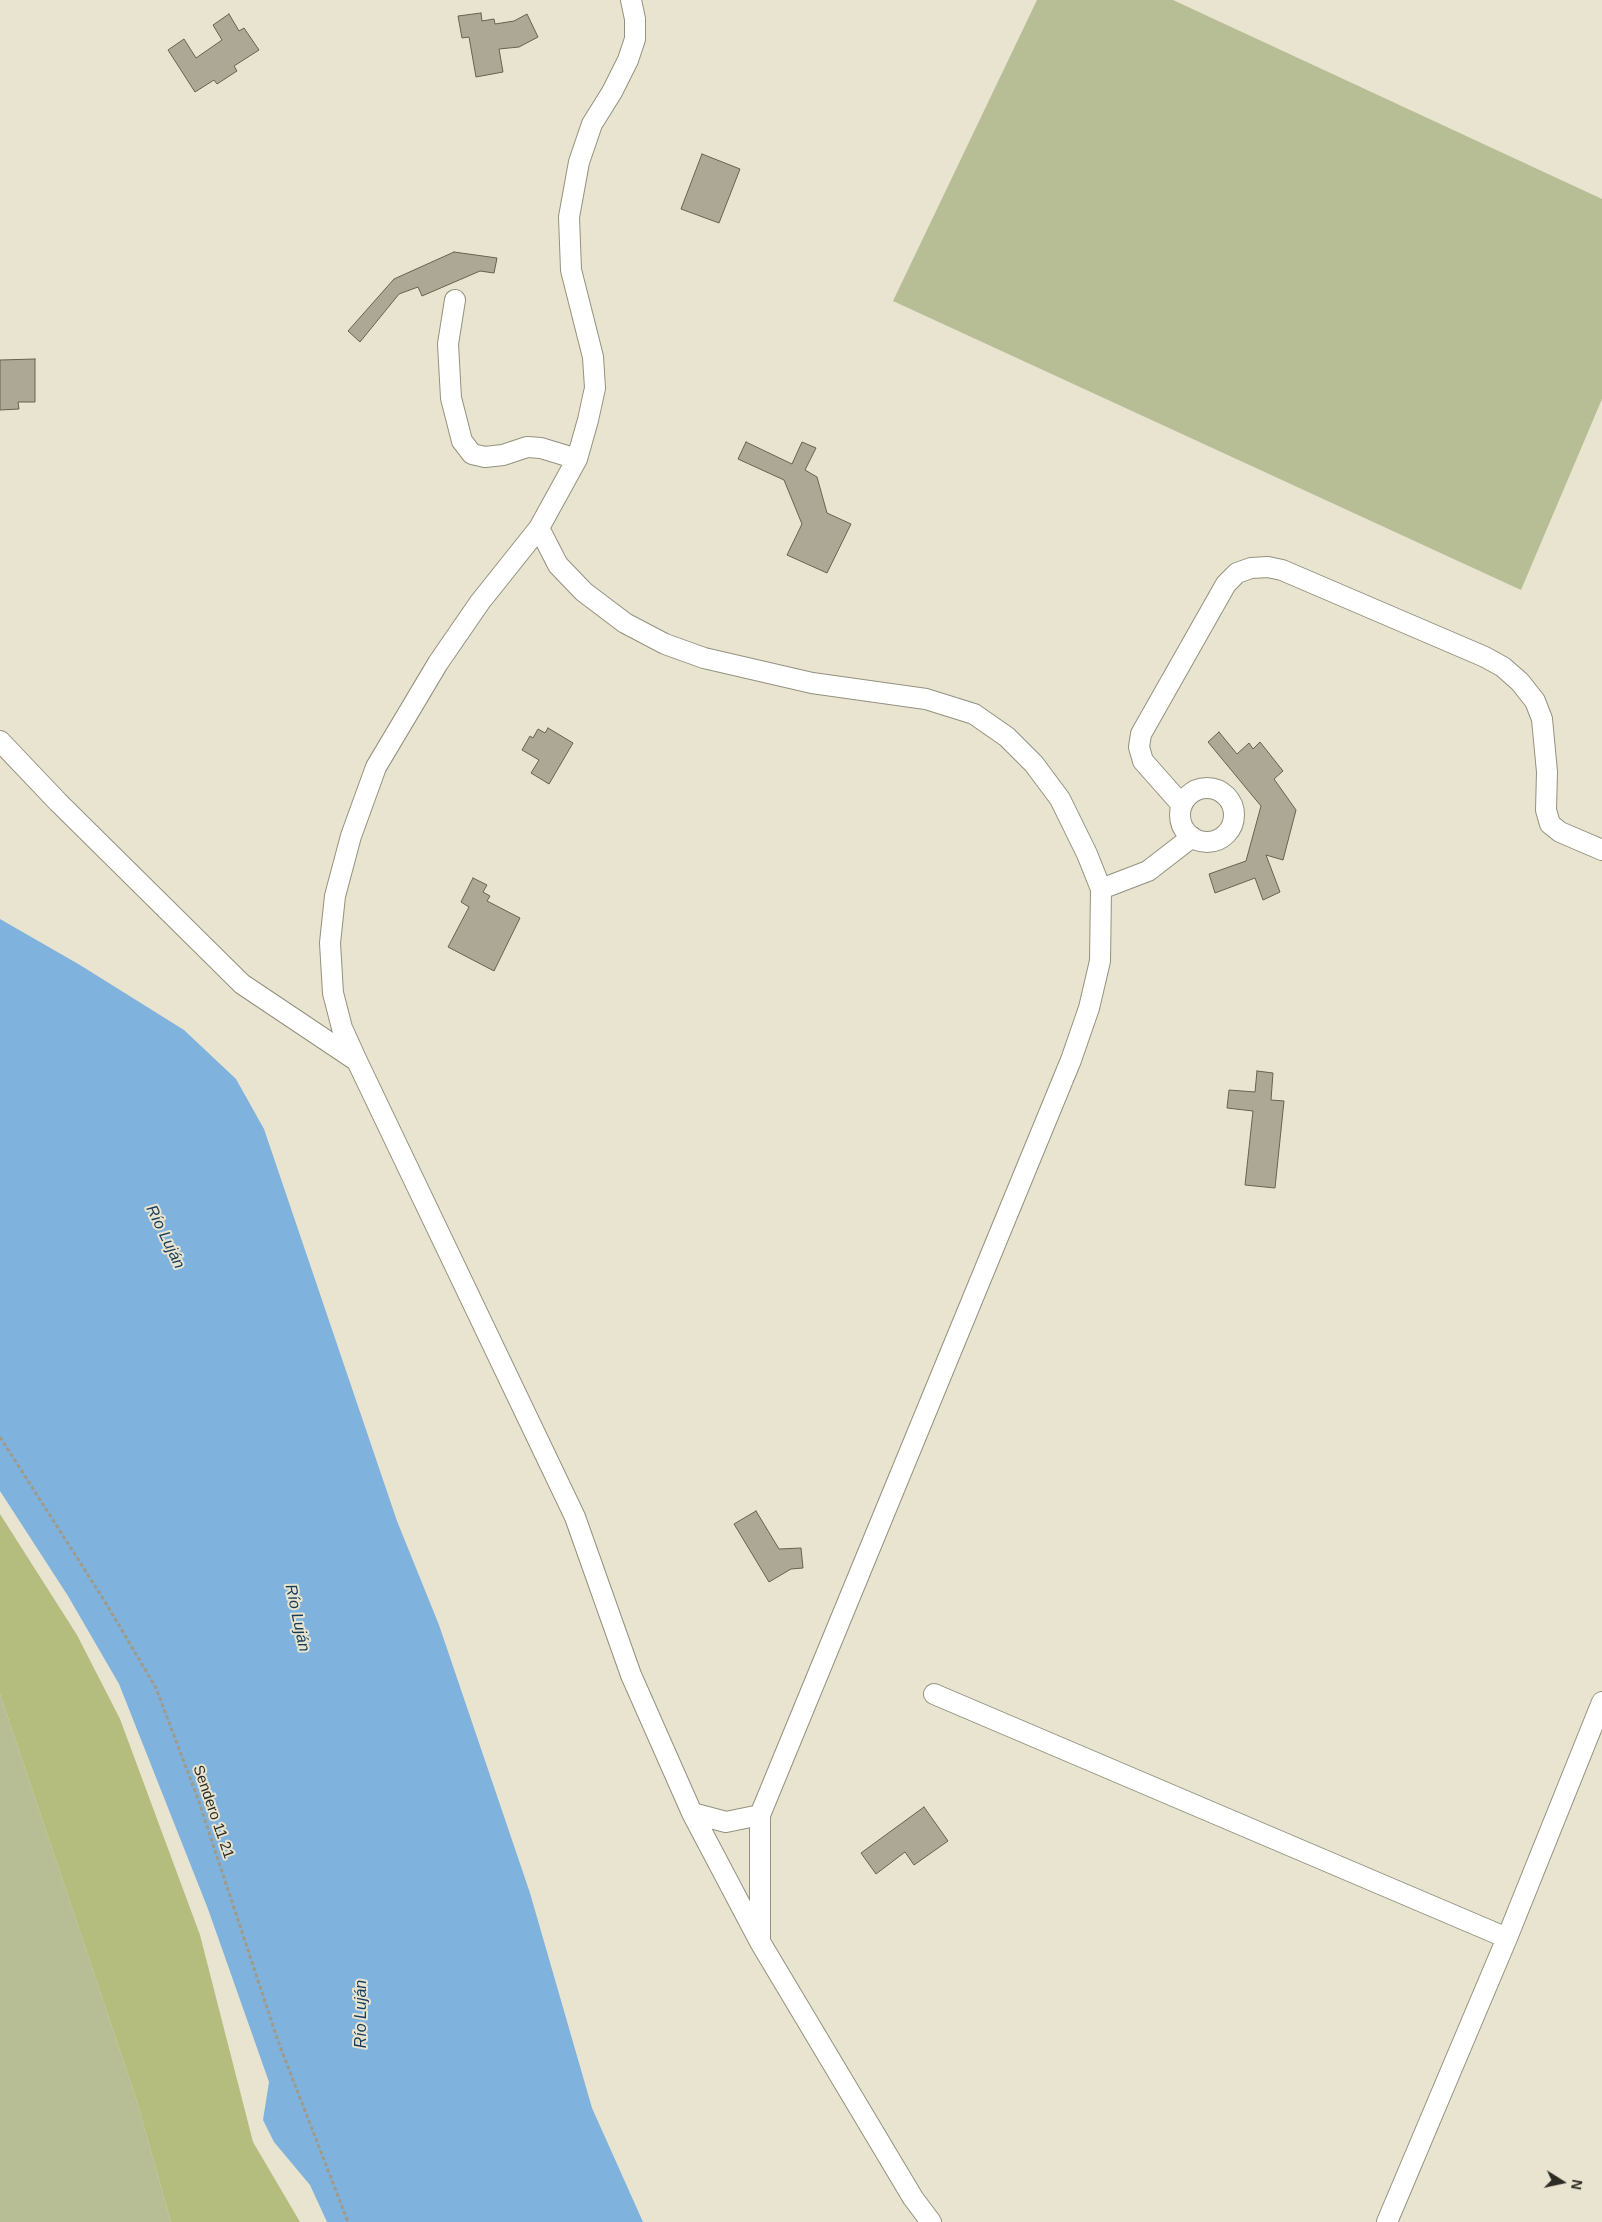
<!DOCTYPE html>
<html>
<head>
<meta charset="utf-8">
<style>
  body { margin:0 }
  #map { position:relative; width:1602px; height:2222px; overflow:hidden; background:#e8e4cf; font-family:Arial,sans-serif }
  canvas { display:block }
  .north { position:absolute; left:1537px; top:2157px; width:50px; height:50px; -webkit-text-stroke:4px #e8e4cf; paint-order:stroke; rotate:100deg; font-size:14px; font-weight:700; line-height:20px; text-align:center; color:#2d2c24 }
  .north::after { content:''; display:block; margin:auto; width:18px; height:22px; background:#2d2c24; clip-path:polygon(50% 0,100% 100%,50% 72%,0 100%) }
</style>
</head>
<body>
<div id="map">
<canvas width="1602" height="2222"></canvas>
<div class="north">N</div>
</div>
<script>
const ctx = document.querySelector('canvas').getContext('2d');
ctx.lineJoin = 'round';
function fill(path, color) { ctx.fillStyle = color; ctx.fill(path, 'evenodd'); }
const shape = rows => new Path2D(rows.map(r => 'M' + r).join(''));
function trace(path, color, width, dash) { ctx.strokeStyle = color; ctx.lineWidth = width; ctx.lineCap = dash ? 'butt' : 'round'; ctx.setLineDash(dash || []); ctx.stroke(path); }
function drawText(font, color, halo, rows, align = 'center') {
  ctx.font = font + ' Arial,sans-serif'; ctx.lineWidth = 4; ctx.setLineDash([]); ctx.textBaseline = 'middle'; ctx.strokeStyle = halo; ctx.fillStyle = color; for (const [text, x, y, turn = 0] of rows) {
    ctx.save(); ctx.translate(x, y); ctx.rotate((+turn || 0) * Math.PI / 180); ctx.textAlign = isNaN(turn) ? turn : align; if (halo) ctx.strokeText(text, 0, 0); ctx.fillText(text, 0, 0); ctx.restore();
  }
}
fill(shape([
  [1037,0,1173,0,1602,199,1602,399,1521,590,893,301],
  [0,1694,136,2098,171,2222,0,2222]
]), '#b7bd95');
fill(shape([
  [0,1514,77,1635,120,1719,200,1935,253,2142,300,2222,171,2222,136,2098,0,1694]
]), '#b4bc7e');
fill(shape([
  [0,919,80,965,184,1030,236,1079,264,1129,397,1521,439,1625,530,1893,592,2108,643,2222,327,2222,310,2185,274,2142,263,2120,269,2082,208,1909,119,1684,68,1596,0,1491]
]), '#80b2de');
const building = shape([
  [481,13,482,21,494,19,495,24,514,21,527,14,538,37,519,47,499,49,503,72,476,77,469,37,462,38,458,16,481,13],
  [229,14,239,31,244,28,259,50,234,66,237,71,217,84,214,80,195,92,168,50,184,39,196,58,222,40,213,25,229,14],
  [702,154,740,169,719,223,681,209,702,154],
  [454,252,497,258,494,273,480,271,422,296,418,287,399,294,360,342,348,331,394,279,454,252],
  [35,359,35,402,18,402,19,409,0,410,0,360,35,359],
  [746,442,792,464,802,442,816,448,805,470,817,477,827,513,851,524,827,573,787,555,802,524,784,480,738,459,746,442],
  [548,728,573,743,549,784,531,773,539,760,522,750,530,736,533,738,538,729,545,733,548,728],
  [1219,732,1237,754,1249,743,1253,749,1260,742,1283,771,1274,779,1296,810,1283,860,1266,855,1280,892,1263,900,1255,878,1215,893,1209,874,1246,861,1261,806,1208,742,1219,732],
  [473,878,487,885,483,892,490,896,487,901,520,918,494,971,448,947,469,907,461,902,473,878],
  [1257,1071,1273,1073,1271,1100,1284,1101,1275,1188,1245,1185,1253,1111,1227,1108,1229,1090,1255,1092,1257,1071],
  [756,1511,779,1549,801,1548,803,1568,791,1569,769,1582,734,1524,756,1511],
  [924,1807,948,1841,914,1865,905,1852,876,1874,861,1853,924,1807]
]);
fill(building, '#aca895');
trace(building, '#666250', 1);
const minor = shape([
  [631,0,635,19,635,39,628,60,612,92,592,124,579,162,569,217,571,270,593,357,595,388,588,420,577,459,539,528,480,602,438,663,376,767,351,836,335,896,330,943,333,993,342,1028,357,1061,575,1517,631,1675,692,1813,760,1942,913,2198,931,2222],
  [455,300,448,344,451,398,462,441,472,454,485,457,503,455,527,447,541,448,577,459],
  [539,528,558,565,584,592,625,623,665,644,704,658,812,683,926,699,974,714,1007,737,1034,764,1060,799,1087,854,1101,889,1100,961,1089,1008,1071,1060,760,1815,726,1822,692,1813],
  [0,741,58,802,242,984,357,1061],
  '1180 815a27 27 0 1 1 54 0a27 27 0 1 1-54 0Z',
  [1182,805,1143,761,1139,747,1141,734,1226,584,1237,573,1251,568,1268,567,1282,570,1485,657,1503,667,1520,682,1535,701,1542,719,1547,772,1546,810,1550,824,1560,832,1602,850],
  [1101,889,1148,871,1192,837],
  [934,1694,1507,1938],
  [760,1815,760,1938],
  [1387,2222,1507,1938,1602,1702]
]);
trace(minor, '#94917e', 22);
trace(shape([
  [0,1437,104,1600,156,1688,198,1799,278,2041,348,2222]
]), '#9e9b8b', 3, [4, 2.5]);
trace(minor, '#fff', 20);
drawText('15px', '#2d2c24', '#e8e4cf', [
  ["Sendero 11 21",213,1812,71]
]);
drawText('italic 16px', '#143b59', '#e8e4cf', [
  ["Río Luján",165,1237,64],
  ["Río Luján",297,1618,78],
  ["Río Luján",362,2014,-90]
]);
</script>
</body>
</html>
